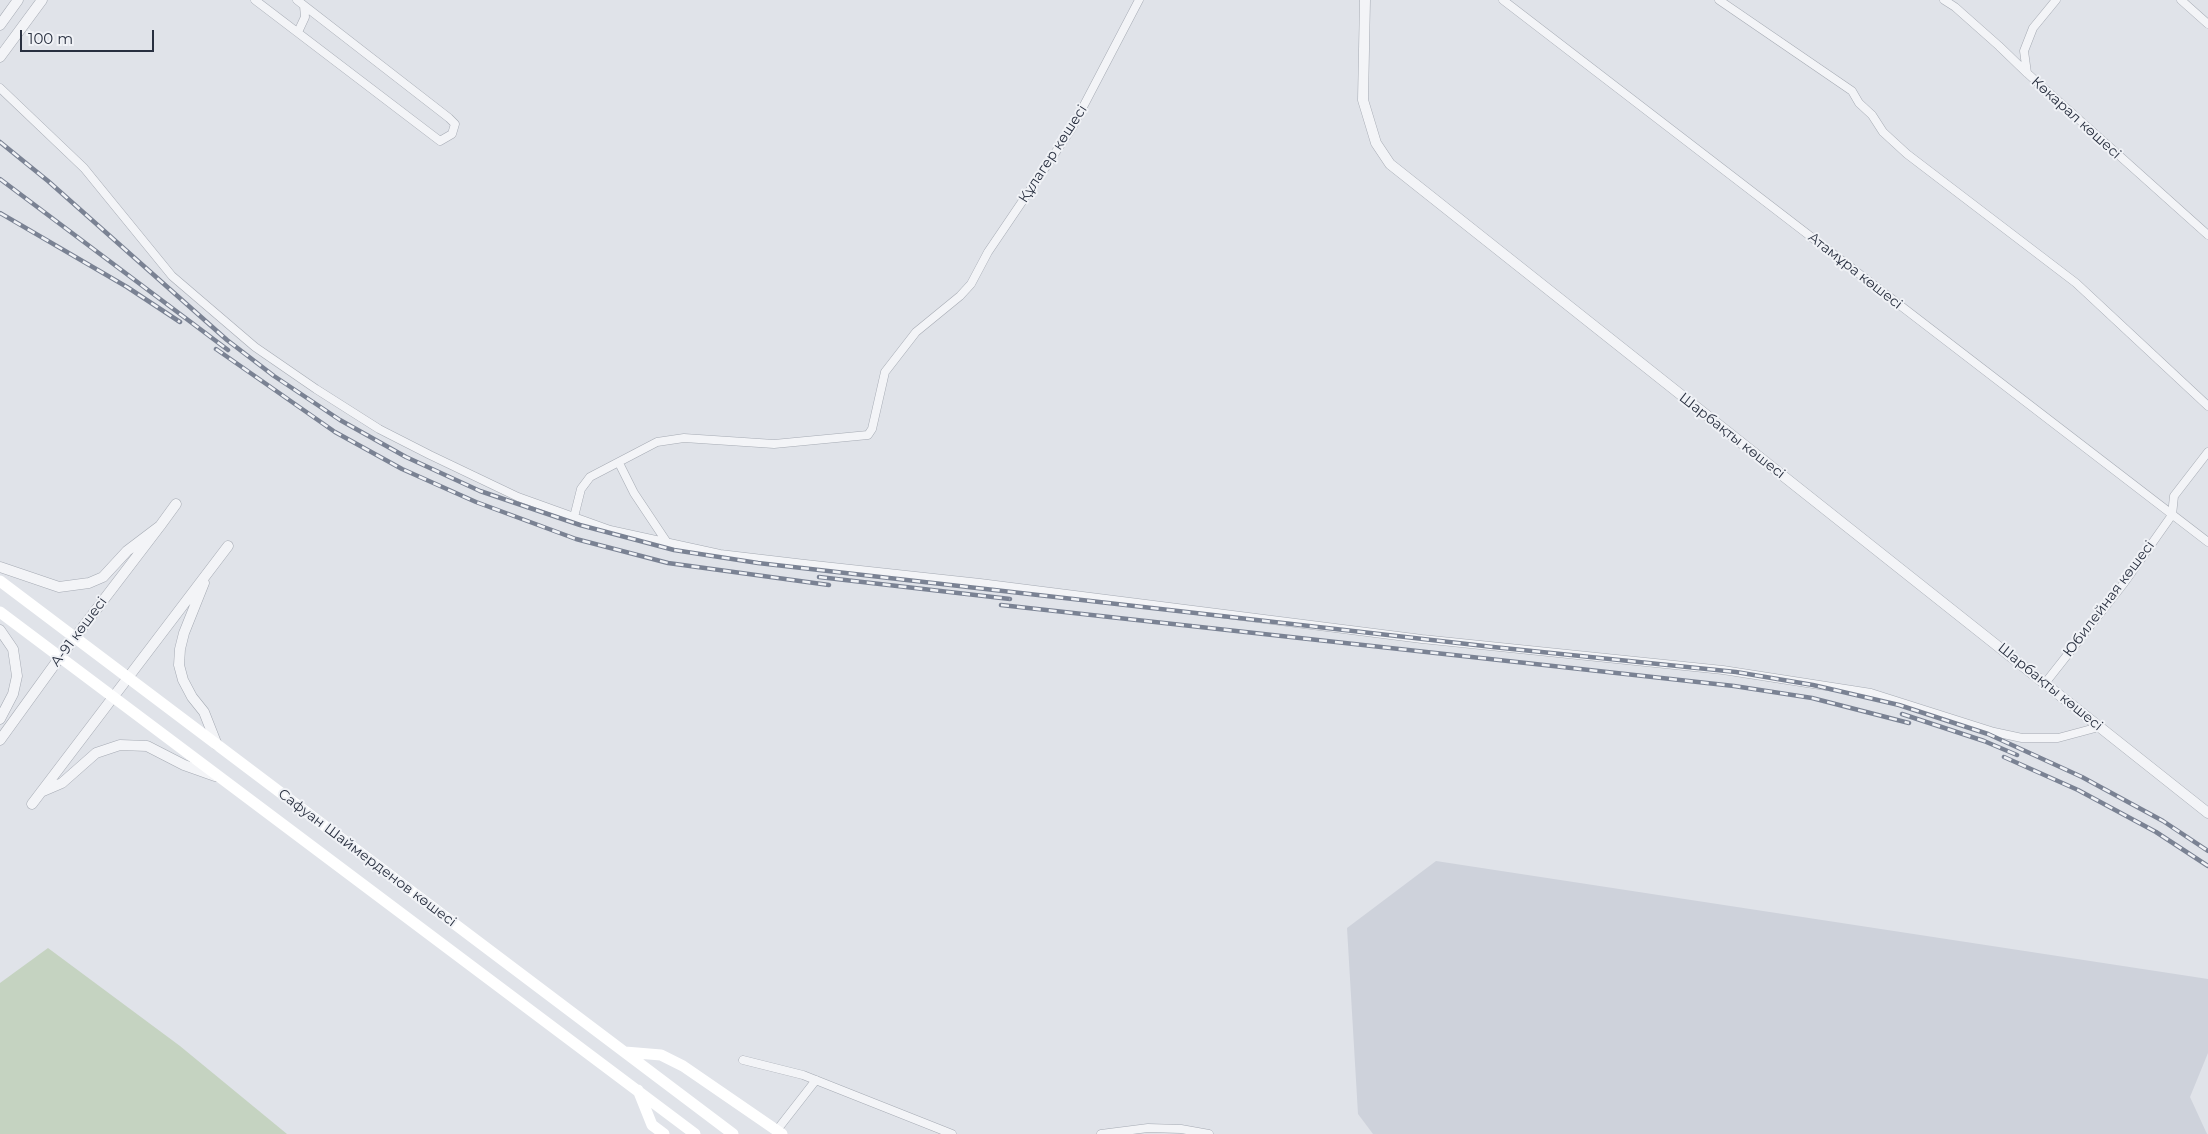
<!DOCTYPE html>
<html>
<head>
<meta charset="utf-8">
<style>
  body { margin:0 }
  #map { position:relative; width:2208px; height:1134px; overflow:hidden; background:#e0e3e9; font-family:Montserrat,sans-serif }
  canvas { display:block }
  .scale { position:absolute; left:20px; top:30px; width:134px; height:22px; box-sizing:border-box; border:2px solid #293040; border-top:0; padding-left:6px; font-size:15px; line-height:18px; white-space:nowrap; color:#293040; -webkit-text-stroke:4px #f0f2f6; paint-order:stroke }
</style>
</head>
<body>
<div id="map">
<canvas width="2208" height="1134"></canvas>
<div class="scale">100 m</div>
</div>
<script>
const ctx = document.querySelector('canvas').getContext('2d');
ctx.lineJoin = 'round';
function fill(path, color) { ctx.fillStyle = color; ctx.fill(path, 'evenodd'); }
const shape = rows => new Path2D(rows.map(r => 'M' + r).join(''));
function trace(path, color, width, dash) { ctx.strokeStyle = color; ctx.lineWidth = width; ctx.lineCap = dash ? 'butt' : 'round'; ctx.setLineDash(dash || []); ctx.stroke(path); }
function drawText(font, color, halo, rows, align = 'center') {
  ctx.font = font + ' Montserrat,sans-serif'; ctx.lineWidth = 4; ctx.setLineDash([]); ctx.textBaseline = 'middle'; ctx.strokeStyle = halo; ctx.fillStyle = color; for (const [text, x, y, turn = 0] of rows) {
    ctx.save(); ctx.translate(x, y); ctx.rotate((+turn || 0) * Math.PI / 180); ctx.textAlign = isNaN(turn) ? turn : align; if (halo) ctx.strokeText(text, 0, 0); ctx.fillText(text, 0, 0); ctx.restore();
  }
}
fill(shape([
  [1436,861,2208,979,2208,1053,2190,1097,2207,1134,1373,1134,1358,1114,1347,928]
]), '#ced2db');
fill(shape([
  [48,948,180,1046,287,1134,0,1134,0,983]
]), '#c5d3c1');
const minor = shape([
  [255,0,440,141,452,134,455,124,449,118,297,0],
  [1503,0,2208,542],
  [1719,0,1852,91,1859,103,1872,115,1883,132,1907,154,2076,283,2208,406],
  [1944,0,1955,7,1999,46,2027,73,2208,235],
  [2181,0,2208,24],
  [298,32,305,17,304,6],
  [2027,73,2024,51,2033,28,2056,0],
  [0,88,84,168,172,276,255,347,316,389,379,429,430,455,518,497,610,530,720,554,805,564,980,583,1422,639,1723,670,1871,693,1994,732,2022,738,2058,738,2099,727],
  [619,463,634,493,668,544],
  [574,517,581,489,590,477,657,442,684,438,774,444,868,435,872,429,885,372,916,332,960,296,971,284,988,252,1072,128,1139,0],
  [2046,682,2124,583,2172,515,2174,496,2208,452],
  [743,1060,803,1075,952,1134],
  [777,1130,816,1080],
  [1101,1134,1148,1128,1181,1129,1209,1134]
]);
const tertiary = shape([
  [1365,0,1363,100,1376,143,1390,164,2208,813],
  [0,25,18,0],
  [0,57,42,0],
  [0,567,59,587,89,583,103,577,127,551,160,526,176,504],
  [204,583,184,633,180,649,179,665,183,680,192,697,204,712,217,745],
  [0,630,13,649,17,676,13,694,0,719],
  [0,740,60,657,160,526],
  [41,792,62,783,96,753,120,745,147,746,184,765,215,776],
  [32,804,228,546]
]);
trace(minor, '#a5aab3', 9);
trace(tertiary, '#a5aab3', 11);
trace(minor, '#f3f4f7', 8);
trace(tertiary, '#f3f4f7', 10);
trace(shape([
  [0,581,733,1134],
  [0,612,695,1134],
  [625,1052,661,1055,683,1066,782,1134],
  [638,1090,652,1125,664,1134]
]), '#fff', 11);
const rail = shape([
  [0,142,48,181,227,340,274,376,340,420,406,457,480,491,580,525,674,550,758,563,1493,647,1736,672,1813,685,1899,705,1988,734,2082,777,2163,821,2208,851],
  [0,179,228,350],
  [0,213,127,287,180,322],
  [216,349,335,432,402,469,476,502,576,539,668,563,829,585],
  [819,577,1010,599],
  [1001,605,1734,686,1812,698,1909,723],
  [1902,714,1984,741,2017,755],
  [2004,757,2078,790,2156,832,2208,866]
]);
trace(rail, '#7a8293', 4.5);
trace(rail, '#f0f2f6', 2.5, [8]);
drawText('14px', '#293040', '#f0f2f6', [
  ["Көкарал көшесі",2076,118,42],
  ["Құлагер көшесі",1053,154,-57],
  ["Атамұра көшесі",1855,271,38],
  ["Шарбақты көшесі",1732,436,38],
  ["Юбилейная көшесі",2109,599,-53],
  ["А-91 көшесі",79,632,-53],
  ["Шарбақты көшесі",2050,687,39],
  ["Сафуан Шаймерденов көшесі",367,858,37]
]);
</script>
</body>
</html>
